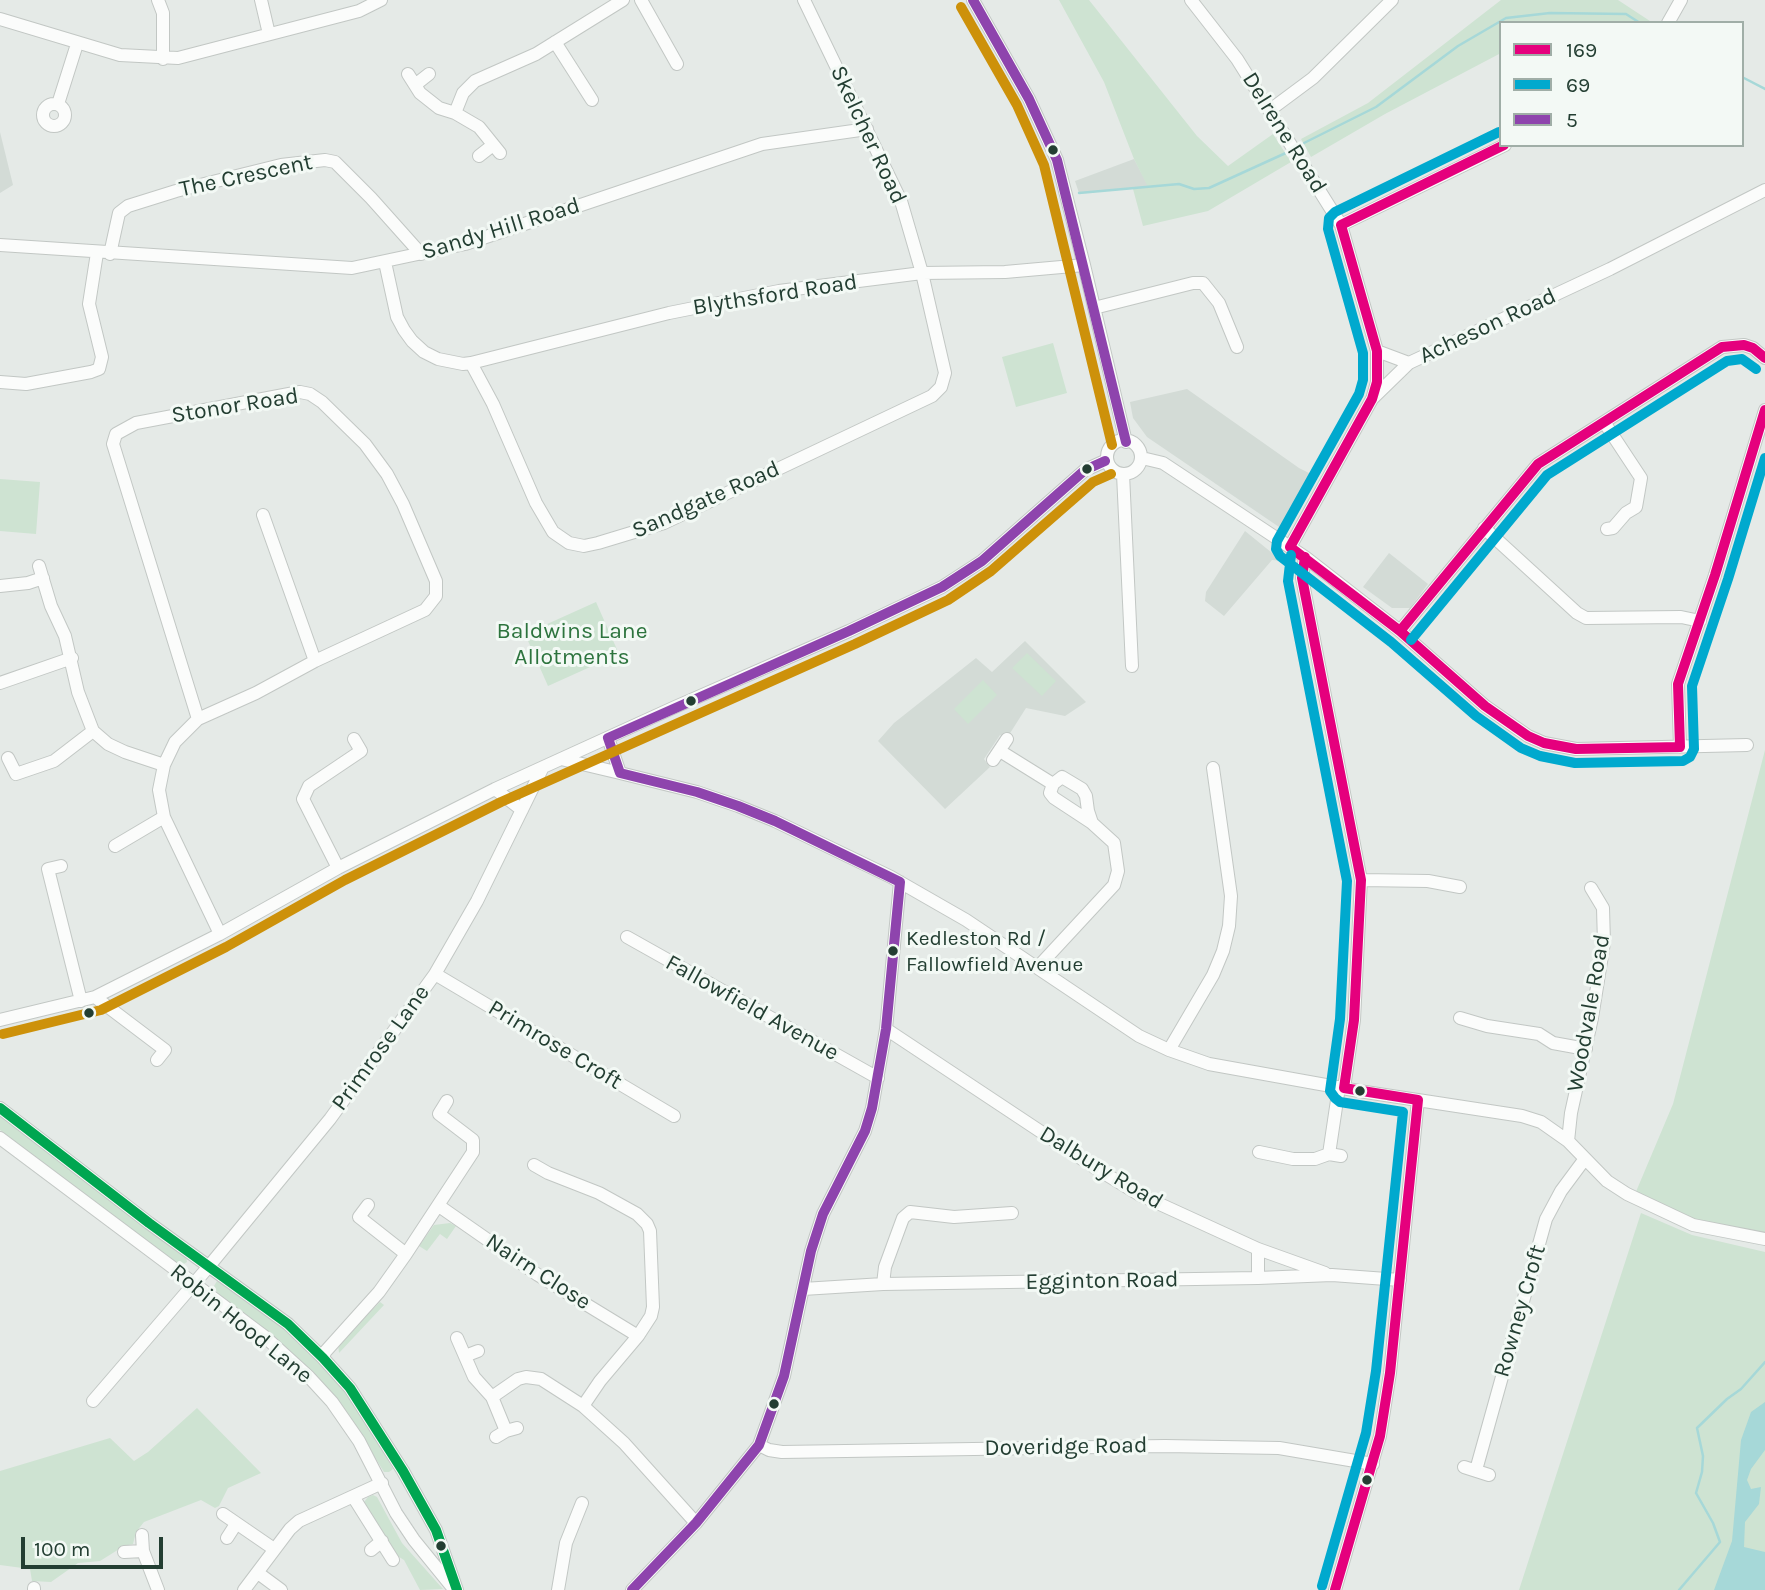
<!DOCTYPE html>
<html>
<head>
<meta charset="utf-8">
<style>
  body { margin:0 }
  #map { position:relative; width:1765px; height:1590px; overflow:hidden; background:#e5eae7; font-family:Karla,sans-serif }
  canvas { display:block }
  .legend { position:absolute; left:1499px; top:21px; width:245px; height:126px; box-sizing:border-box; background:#f3f9f5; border:2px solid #a0aea7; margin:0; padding:9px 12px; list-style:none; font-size:21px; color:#233e32 }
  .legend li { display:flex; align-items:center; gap:14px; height:35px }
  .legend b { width:35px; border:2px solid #a0aea7 }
  .scale { position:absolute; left:21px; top:1537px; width:142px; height:32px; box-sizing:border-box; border:4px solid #233e32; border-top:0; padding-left:9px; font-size:21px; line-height:24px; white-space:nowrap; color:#233e32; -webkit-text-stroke:5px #f3f9f5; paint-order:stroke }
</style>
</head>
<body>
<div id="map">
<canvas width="1765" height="1590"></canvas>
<ul class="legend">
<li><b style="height:9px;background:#e5007d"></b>169</li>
<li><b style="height:9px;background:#00a9ce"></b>69</li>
<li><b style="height:9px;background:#8e44ad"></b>5</li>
</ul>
<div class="scale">100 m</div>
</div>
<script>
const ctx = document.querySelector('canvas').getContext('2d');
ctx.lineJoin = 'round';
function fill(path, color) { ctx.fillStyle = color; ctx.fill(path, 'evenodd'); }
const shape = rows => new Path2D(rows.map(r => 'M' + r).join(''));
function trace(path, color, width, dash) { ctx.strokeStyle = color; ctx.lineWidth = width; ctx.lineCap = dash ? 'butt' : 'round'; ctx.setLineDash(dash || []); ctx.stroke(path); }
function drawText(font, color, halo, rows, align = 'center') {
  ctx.font = font + ' Karla,sans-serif'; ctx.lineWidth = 6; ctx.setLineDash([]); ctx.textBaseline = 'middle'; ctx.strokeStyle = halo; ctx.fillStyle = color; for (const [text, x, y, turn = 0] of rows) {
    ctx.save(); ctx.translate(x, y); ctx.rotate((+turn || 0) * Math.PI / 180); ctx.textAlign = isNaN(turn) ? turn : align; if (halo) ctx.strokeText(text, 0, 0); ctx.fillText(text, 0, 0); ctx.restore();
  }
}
fill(shape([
  [0,132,13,185,0,193],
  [1134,159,1149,187,1079,193,1075,181],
  [1187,389,1299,468,1317,477,1291,524,1282,529,1147,437,1133,418,1130,402],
  [1245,531,1282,561,1272,560,1224,616,1205,601,1206,592],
  [1389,553,1428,584,1410,608,1392,608,1363,587],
  [1025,641,1086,702,1065,716,1026,708,1007,738,1000,735,984,759,990,767,945,809,878,741,894,723,976,658,992,672]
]), '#d3dbd6');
fill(shape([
  [1059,0,1089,0,1197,136,1228,166,1273,134,1291,162,1208,211,1143,226,1133,189,1148,187,1134,159,1104,82],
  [1501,0,1618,0,1653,23,1501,23,1501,53,1385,114,1311,157,1301,139,1368,103],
  [1053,343,1067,393,1016,407,1002,357],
  [0,479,40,482,36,534,0,531],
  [596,602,619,654,548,686,525,634],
  [1027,653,1056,681,1042,696,1012,668],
  [983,680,997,695,968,724,954,709],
  [1765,750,1765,1235,1694,1220,1635,1194,1673,1104],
  [0,1115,186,1256,187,1262,182,1265,174,1263,0,1130],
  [1641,1213,1692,1235,1765,1252,1765,1590,1519,1590],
  [450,1223,456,1226,447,1239,440,1234,427,1251,419,1246,434,1225],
  [217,1281,231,1287,282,1326,330,1373,362,1415,393,1469,389,1472,384,1472,354,1424,324,1384,262,1327,218,1294,214,1286],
  [380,1302,384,1305,339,1353,338,1344],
  [197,1408,261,1473,228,1488,219,1506,215,1508,201,1500,144,1522,136,1532,133,1544,124,1546,100,1561,78,1563,51,1582,32,1581,30,1569,0,1565,0,1471,110,1438,134,1461,148,1452],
  [373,1495,377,1497,402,1543,443,1589,420,1590,404,1560,396,1555,365,1510,364,1502,368,1497]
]), '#cee3d2');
fill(shape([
  [1765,1402,1765,1450,1751,1469,1747,1480,1751,1489,1761,1487,1759,1504,1745,1522,1744,1547,1765,1552,1765,1590,1714,1590,1732,1541,1741,1440,1751,1412]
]), '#a6d8d8');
trace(shape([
  [1742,77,1765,89],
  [1304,143,1376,107,1458,46,1506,18,1550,13,1626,14,1640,23],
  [1079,193,1179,184,1194,189,1209,188,1288,152],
  [1679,1590,1720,1542,1713,1523,1696,1493,1702,1472,1703,1456,1697,1428,1727,1399,1741,1389,1765,1362]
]), '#a6d8d8', 2.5);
const minor = shape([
  [158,0,163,13,163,59],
  [261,0,269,34],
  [641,0,677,64],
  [973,0,1029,99,1057,160,1084,265,1126,442],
  [1191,0,1237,59,1341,225,1377,351,1377,382,1373,396],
  [0,19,120,55,178,58,359,11,381,0],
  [1668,23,1681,0],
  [555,42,592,100],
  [408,74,420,93,439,108,455,113,463,93,475,81,536,54,623,0],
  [415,85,429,74],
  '43 115a11 11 0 1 1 22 0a11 11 0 1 1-22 0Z',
  [58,104,77,44],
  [1270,110,1313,78,1392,0],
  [455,113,479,127,500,153],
  [479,156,493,145],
  [1341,225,1505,145],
  [0,245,352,268,465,244,762,144,867,129],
  [110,254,119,213,128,206,176,191,281,165,325,160,335,162,371,198,421,254],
  [385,262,397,317,404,330,412,341,424,352,438,359,463,364,471,363,493,404,536,503,553,532,569,543,584,546,598,543,664,523,932,396,941,387,945,373,922,273,901,201,804,0],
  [1094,308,1193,283,1203,283,1219,303,1237,347],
  [1377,351,1409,363],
  [471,363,669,313,779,291,922,273,1005,272,1084,265],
  [0,382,26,384,91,372,99,369,102,357,89,304,97,253],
  [1604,422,1641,478,1636,507,1626,513,1613,528,1607,529],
  '1107 457a17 17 0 1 1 34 0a17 17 0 1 1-34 0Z',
  [1142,458,1163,463,1305,557,1400,631,1485,706,1528,736,1544,743,1576,749,1747,745],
  [1123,474,1132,666],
  [263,515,315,661],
  [1484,528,1577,613,1586,618,1681,617,1700,621],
  [1290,547,1372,399,1409,363,1610,269,1765,190],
  [1305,557,1302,578,1361,880,1354,1020,1344,1088],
  [39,566,51,606,65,636,78,692,93,731,108,744,125,752,164,765],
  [0,586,28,583,43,578],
  [1400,631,1538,464,1722,347,1744,345,1753,348,1765,358],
  [0,683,72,658],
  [198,719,256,693,315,661,425,610,436,596,436,581,403,504,387,474,365,444,322,402,310,394,300,392,289,394,136,423,116,434,113,444,198,719,175,742,164,765,159,790,164,817,220,934],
  [608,738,620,773,697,792,738,806,775,821,891,877,966,920,1139,1036,1169,1050,1209,1064,1359,1091,1522,1116,1541,1122,1568,1141,1607,1181,1627,1194,1693,1225,1765,1239],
  [1680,747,1678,684,1715,575,1765,410],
  [1000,751,1053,784],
  [8,758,16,774,54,761,93,731],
  [561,759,620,773],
  [993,760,1007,739],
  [1053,784,1062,777,1082,789,1086,796,1088,811,1092,823],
  [495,789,522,810],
  [115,846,164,817],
  [61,866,48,869,81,1001],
  [338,868,303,799,309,786,361,751,354,739],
  [1361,880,1428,881,1460,887],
  [627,937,878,1078],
  [1038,967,1114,885,1118,871,1114,843,1092,823,1054,798,1050,793,1053,784],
  [435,974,674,1116],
  [95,997,165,1050,157,1060],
  [1460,1018,1487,1026,1539,1034,1553,1043,1586,1049],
  [0,1020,95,997,220,934,338,868,495,789,675,707,849,631,942,587,982,561,1085,470,1105,461],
  [886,1029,1094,1167,1140,1195,1258,1249,1325,1273],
  [1169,1050,1213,975,1223,951,1229,926,1231,896,1213,768],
  [0,1108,149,1223,288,1324,323,1358,350,1388,403,1471,436,1530,457,1590],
  [0,1138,264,1336,309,1377,332,1402,359,1441,396,1513,414,1540,453,1588],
  [1568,1141,1571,1113,1592,1018,1604,943,1603,908,1591,888],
  [1259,1152,1293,1159,1315,1159,1329,1154,1341,1156],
  [1329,1154,1339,1087],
  [534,1165,548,1173,599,1193,637,1214,647,1224,650,1231,653,1307,651,1316,638,1336,600,1381,583,1406,624,1443,696,1523],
  [368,1205,359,1217,406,1254,473,1152,473,1140,439,1114,447,1101],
  [439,1206,538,1275,638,1336],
  [1258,1278,1258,1249],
  [883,1284,885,1267,903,1218,910,1212,954,1217,1012,1213],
  [803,1289,883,1284,1258,1278,1332,1275,1400,1280],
  [457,1338,474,1377,492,1397],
  [465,1356,478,1351],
  [323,1358,325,1352,379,1292,406,1254],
  [93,1401,210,1265,330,1119,435,974,477,901,542,769],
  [506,1431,492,1397,518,1379,526,1377,541,1379,583,1406],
  [496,1437,506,1431,517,1428],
  [759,1445,769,1450,782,1452,1165,1446,1279,1448,1373,1464],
  [1464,1467,1489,1475],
  [1476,1470,1546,1219,1561,1191,1584,1160],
  [354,1498,393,1560],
  [223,1514,274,1549],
  [227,1538,236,1524],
  [371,1550,382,1541],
  [143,1551,158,1590],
  [124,1552,143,1551,142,1535],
  [258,1573,281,1590],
  [34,1590,34,1588],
  [244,1590,290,1529,299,1521,382,1483],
  [558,1590,566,1543,582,1503],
  [632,1590,696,1523,759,1445,784,1376,811,1251,823,1214,865,1131,872,1108,886,1029,900,882],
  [1335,1590,1380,1436,1390,1373,1418,1100]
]);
trace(minor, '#c2c7c4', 14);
trace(minor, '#fbfcfb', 12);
trace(shape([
  [1341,225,1504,145],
  [1290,547,1400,631,1485,706,1528,736,1544,743,1576,749,1680,747],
  [1290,547,1372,399,1377,382,1377,351,1341,225],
  [1305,557,1302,578,1361,880,1354,1020,1344,1088],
  [1400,631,1538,464,1722,347,1744,345,1753,348,1765,358],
  [1680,747,1678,684,1715,575,1765,410],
  [1344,1088,1418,1100],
  [1335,1590,1380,1436,1390,1373,1418,1100]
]), '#e5007d', 10);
trace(shape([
  [1499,132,1335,212,1329,218,1328,229,1363,353,1363,380,1359,394,1277,541,1276,549,1280,556,1391,642,1476,716,1521,748,1540,756,1575,763,1683,761,1690,757,1694,749,1692,686,1728,579,1765,458],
  [1291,555,1288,581,1347,881,1340,1019,1330,1091,1335,1098,1340,1102,1403,1112,1376,1371,1366,1433,1322,1586],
  [1411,640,1547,475,1727,361,1742,359,1756,369]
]), '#00a9ce', 10);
trace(shape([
  [973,0,1029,99,1057,160,1126,442],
  [632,1590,696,1523,759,1445,784,1376,811,1251,823,1214,865,1131,872,1108,886,1029,900,882,775,821,738,806,697,792,620,773,608,738,849,631,942,587,982,561,1085,470,1105,461]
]), '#8e44ad', 10);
trace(shape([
  [961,7,1017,105,1044,165,1112,445],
  [3,1034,101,1010,226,947,345,880,501,802,855,644,948,600,991,571,1093,482,1111,474]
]), '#cd910a', 10);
trace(shape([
  [0,1108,149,1223,288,1324,323,1358,350,1388,403,1471,436,1530,457,1590]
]), '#00a651', 10);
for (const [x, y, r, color] of [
  [1053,150,6,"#233e32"],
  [1087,469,6,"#233e32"],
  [691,701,6,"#233e32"],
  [893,951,6,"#233e32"],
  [89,1013,6,"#233e32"],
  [1360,1091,6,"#233e32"],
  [774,1404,6,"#233e32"],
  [1367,1480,6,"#233e32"],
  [441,1546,6,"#233e32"]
]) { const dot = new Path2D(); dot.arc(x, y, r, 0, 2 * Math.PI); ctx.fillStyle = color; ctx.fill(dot); trace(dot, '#f3f9f5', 2.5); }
drawText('21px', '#233e32', '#f3f9f5', [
  ["Kedleston Rd /",906,939],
  ["Fallowfield Avenue",906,965]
], 'left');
drawText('23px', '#233e32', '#f3f9f5', [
  ["Delrene Road",1284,133,58],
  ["Skelcher Road",868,135,65],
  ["The Crescent",246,176,-12],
  ["Sandy Hill Road",501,229,-17],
  ["Blythsford Road",775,295,-9],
  ["Acheson Road",1488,326,-25],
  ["Stonor Road",235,406,-9],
  ["Sandgate Road",706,500,-24],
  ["Fallowfield Avenue",752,1008,29],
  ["Woodvale Road",1589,1013,-80],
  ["Primrose Croft",555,1045,31],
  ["Primrose Lane",381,1048,-54],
  ["Dalbury Road",1101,1168,31],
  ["Nairn Close",538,1272,33],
  ["Egginton Road",1102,1281,-1],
  ["Rowney Croft",1520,1311,-74],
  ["Robin Hood Lane",241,1324,39],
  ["Doveridge Road",1066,1447,-1]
]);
drawText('23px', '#2d743e', '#f3f9f5', [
  ["Baldwins Lane",572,631],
  ["Allotments",572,657]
]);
</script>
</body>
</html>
